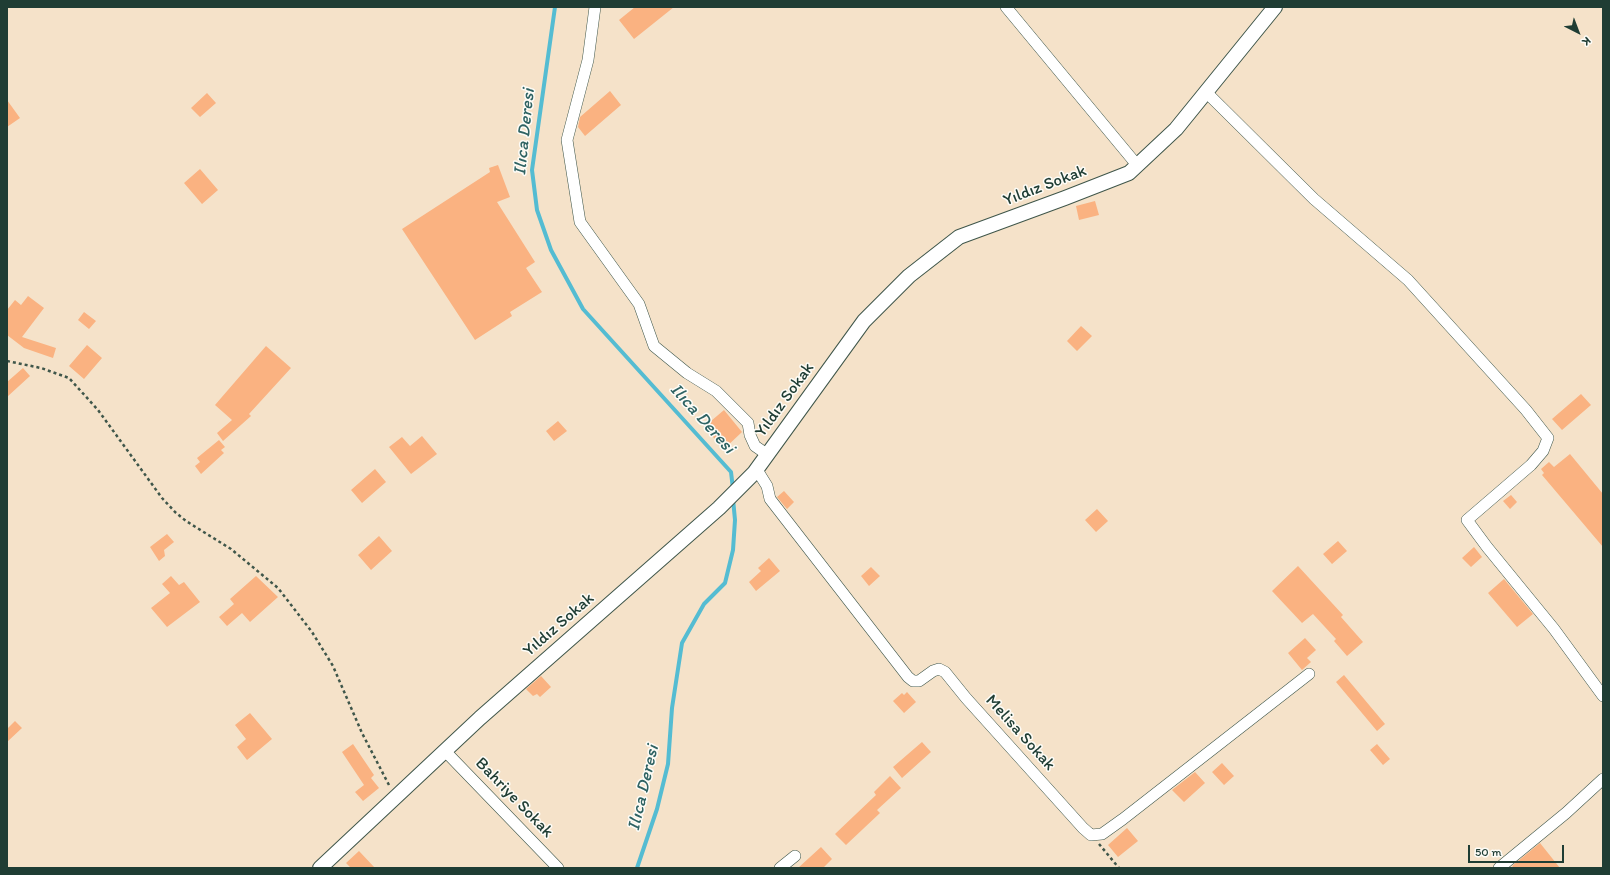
<!DOCTYPE html>
<html>
<head>
<meta charset="utf-8">
<style>
  body { margin:0 }
  #map { position:relative; width:1610px; height:875px; overflow:hidden; background:#f5e2c9; font-family:Itim,sans-serif }
  canvas { display:block }
  .frame { position:absolute; inset:0; border:8px solid #1f3d34; pointer-events:none }
  .north { position:absolute; left:1558px; top:12px; width:40px; height:40px; -webkit-text-stroke:3px #fdfcf7; paint-order:stroke; rotate:138deg; font-size:11px; font-weight:700; line-height:16px; text-align:center; color:#1f3d34 }
  .north::after { content:''; display:block; margin:auto; width:14px; height:18px; background:#1f3d34; clip-path:polygon(50% 0,100% 100%,50% 72%,0 100%) }
  .scale { position:absolute; left:1468px; top:845px; width:96px; height:18px; box-sizing:border-box; border:2px solid #1f3d34; border-top:0; padding-left:5px; font-size:12px; line-height:14px; white-space:nowrap; color:#1f3d34; -webkit-text-stroke:3px #fdfcf7; paint-order:stroke }
</style>
</head>
<body>
<div id="map">
<canvas width="1610" height="875"></canvas>
<div class="frame"></div>
<div class="north">K</div>
<div class="scale">50 m</div>
</div>
<script>
const ctx = document.querySelector('canvas').getContext('2d');
ctx.lineJoin = 'round';
const shape = rows => new Path2D(rows.map(r => 'M' + r).join(''));
function trace(path, color, width, dash) { ctx.strokeStyle = color; ctx.lineWidth = width; ctx.lineCap = dash ? 'butt' : 'round'; ctx.setLineDash(dash || []); ctx.stroke(path); }
function fill(path, color) { ctx.fillStyle = color; ctx.fill(path, 'evenodd'); }
function drawText(font, color, halo, rows, align = 'center') {
  ctx.font = font + ' Itim,sans-serif'; ctx.lineWidth = 3; ctx.setLineDash([]); ctx.textBaseline = 'middle'; ctx.strokeStyle = halo; ctx.fillStyle = color; for (const [text, x, y, turn = 0] of rows) {
    ctx.save(); ctx.translate(x, y); ctx.rotate((+turn || 0) * Math.PI / 180); ctx.textAlign = isNaN(turn) ? turn : align; if (halo) ctx.strokeText(text, 0, 0); ctx.fillText(text, 0, 0); ctx.restore();
  }
}
trace(shape([
  [555,7,532,170,537,210,551,250,583,309,731,472,733,489],
  [637,868,657,809,668,764,672,708,682,643,704,604,725,583,733,550,735,520,733,499]
]), '#54bcd2', 4);
fill(shape([
  [635,7,674,7,634,39,619,20],
  [610,91,621,105,585,136,578,127,580,117],
  [207,93,216,103,200,117,191,108],
  [7,100,20,118,7,127],
  [498,165,510,197,497,202,535,262,526,268,542,292,510,312,512,316,475,340,402,229,490,172,489,168],
  [200,169,218,190,202,204,184,183],
  [1095,201,1099,215,1079,220,1076,206],
  [28,296,44,308,22,337,56,348,53,358,24,348,7,335,7,310,15,300,21,305],
  [84,312,96,321,89,329,78,320],
  [1081,326,1092,336,1077,351,1067,341],
  [87,345,102,358,84,379,69,366],
  [266,346,291,368,249,414,251,416,223,441,217,433,232,420,215,405],
  [23,368,30,376,7,397,7,382],
  [1581,394,1591,405,1562,430,1552,419],
  [724,410,742,432,724,449,704,427],
  [558,421,567,431,554,441,546,431],
  [422,436,437,454,411,474,389,447,402,437,410,446],
  [219,440,225,447,221,450,224,453,201,474,195,466,200,462,197,458],
  [1570,454,1603,494,1603,547,1542,475,1544,473,1541,469,1549,462,1554,467],
  [375,469,386,482,362,503,351,490],
  [784,491,794,502,787,509,777,497],
  [1511,495,1517,502,1510,509,1503,501],
  [1097,509,1108,521,1096,532,1085,520],
  [167,534,174,542,164,550,165,556,159,561,150,547],
  [379,536,392,551,371,570,358,555],
  [1338,541,1347,551,1332,564,1323,554],
  [1474,547,1482,557,1471,567,1462,558],
  [769,558,780,571,756,591,749,582,761,571,758,568],
  [1298,566,1343,615,1341,617,1363,642,1347,656,1334,641,1336,639,1313,614,1302,623,1272,591],
  [871,567,880,576,869,586,861,576],
  [171,576,179,585,184,582,200,602,167,627,151,608,170,593,162,584],
  [256,576,278,597,250,622,242,613,227,626,219,617,234,604,230,599],
  [1504,579,1533,614,1517,627,1488,593],
  [1305,638,1316,650,1307,658,1311,662,1302,670,1288,653],
  [1344,675,1385,724,1377,731,1336,682],
  [541,676,551,687,540,697,537,694,533,696,526,689],
  [907,692,916,702,904,713,893,701,902,693,904,695],
  [250,713,272,739,247,760,237,747,246,739,235,725],
  [15,721,22,728,7,742,7,729],
  [922,742,931,752,902,778,893,767],
  [353,744,374,775,371,778,379,788,363,801,355,792,364,785,342,752],
  [1377,744,1390,759,1383,765,1370,750],
  [1222,763,1234,776,1224,785,1212,772],
  [1195,772,1205,783,1184,802,1172,790],
  [890,776,901,788,877,810,880,813,846,845,835,834,876,795,874,792],
  [1127,828,1138,841,1118,857,1108,845],
  [1540,843,1560,868,1514,868,1512,866],
  [821,847,832,859,823,868,798,868],
  [359,851,375,868,351,868,346,863]
]), '#fab281');
const minor = shape([
  [595,7,588,60,567,140,580,222,639,304,654,346,687,373,716,391,748,423,750,435,755,446,768,455],
  [1006,7,1137,165],
  [1206,92,1314,199,1408,280,1526,410,1548,438,1543,451,1531,465,1467,520,1487,547,1554,629,1603,696],
  [757,470,767,486,770,499,908,677,913,681,919,681,933,671,939,669,945,672,966,698,1083,828,1091,835,1102,834,1123,819,1309,674],
  [445,751,558,868],
  [780,868,795,856],
  [1499,868,1566,813,1603,779]
]);
const tertiary = shape([
  [320,868,480,718,719,508,754,473,864,321,909,276,959,237,1065,198,1129,173,1176,129,1275,7]
]);
trace(minor, '#3f564a', 12);
trace(tertiary, '#3f564a', 16);
trace(shape([
  [7,361,41,368,69,378,98,410,162,498,175,512,186,521,231,549,278,588,312,632,333,666,362,733,390,787],
  [1099,844,1119,868]
]), '#3f564a', 2.5, [3, 3]);
trace(minor, '#fff', 11);
trace(tertiary, '#fff', 14);
drawText('17px', '#1f3d34', '#fdfcf7', [
  ["Yıldız Sokak",1045,186,-21],
  ["Yıldız Sokak",785,400,-54],
  ["Yıldız Sokak",559,625,-41],
  ["Melisa Sokak",1020,733,48],
  ["Bahriye Sokak",514,798,46]
]);
drawText('italic 18px', '#2f6363', '#fdfcf7', [
  ["Ilıca Deresi",525,132,-84],
  ["Ilıca Deresi",702,419,48],
  ["Ilıca Deresi",644,788,-77]
]);
</script>
</body>
</html>
